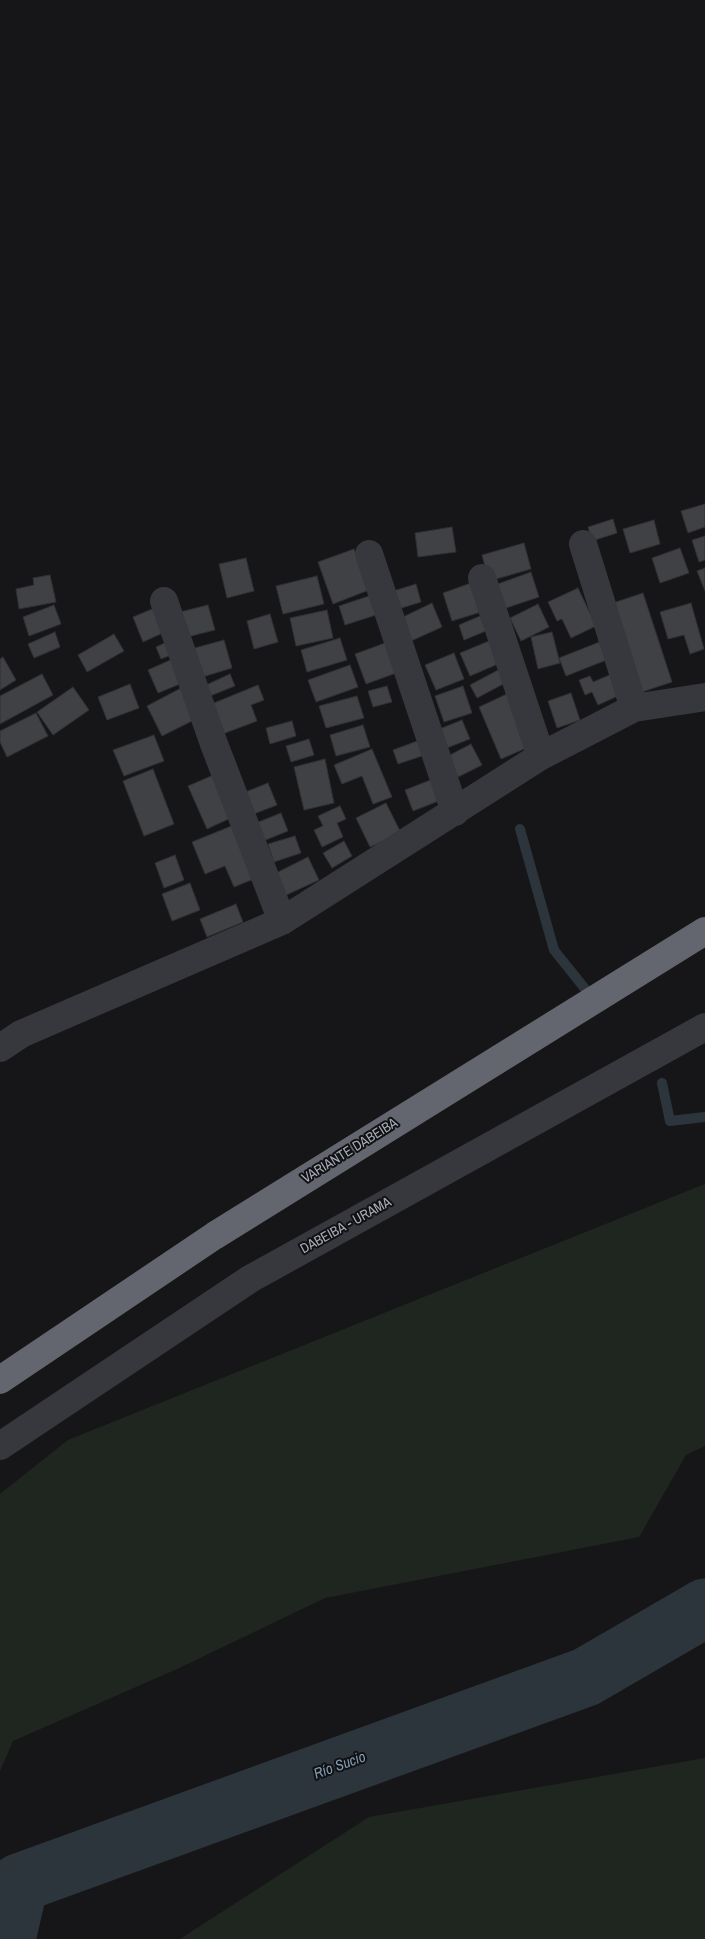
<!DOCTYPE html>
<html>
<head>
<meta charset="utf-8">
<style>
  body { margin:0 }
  canvas { display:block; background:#161618 }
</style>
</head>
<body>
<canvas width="705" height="1939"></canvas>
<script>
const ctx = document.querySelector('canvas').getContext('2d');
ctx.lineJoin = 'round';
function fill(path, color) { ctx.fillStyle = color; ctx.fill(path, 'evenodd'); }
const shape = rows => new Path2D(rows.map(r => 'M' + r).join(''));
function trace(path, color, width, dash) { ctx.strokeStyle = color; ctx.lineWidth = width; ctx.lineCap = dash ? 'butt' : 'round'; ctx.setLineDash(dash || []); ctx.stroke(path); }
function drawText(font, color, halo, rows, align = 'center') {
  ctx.font = font + ' "Archivo Narrow",sans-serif'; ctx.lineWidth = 4; ctx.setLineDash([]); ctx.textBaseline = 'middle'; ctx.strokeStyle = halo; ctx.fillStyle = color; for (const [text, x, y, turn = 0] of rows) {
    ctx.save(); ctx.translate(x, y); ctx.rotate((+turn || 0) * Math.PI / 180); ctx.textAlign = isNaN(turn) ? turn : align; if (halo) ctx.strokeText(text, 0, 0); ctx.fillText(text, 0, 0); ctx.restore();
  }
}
fill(shape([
  [705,1184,705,1446,686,1455,639,1537,325,1598,177,1669,13,1741,0,1771,0,1494,68,1440],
  [705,1758,705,1939,180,1939,369,1817]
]), '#1e261f');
trace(shape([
  [520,829,554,950,586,990],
  [662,1083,670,1121,705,1117]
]), '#2c353c', 10);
trace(shape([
  [6,1939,19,1883,586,1677,705,1608]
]), '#2c353c', 59);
const building = shape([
  [705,504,705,527,688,533,681,511,705,504],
  [613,519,617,533,592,541,588,527,613,519],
  [654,520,660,544,630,553,623,529,654,520],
  [452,527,456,552,418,557,415,533,452,527],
  [705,536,705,560,699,562,692,540,705,536],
  [524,543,531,569,489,581,482,555,524,543],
  [680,548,689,573,660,583,652,558,680,548],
  [354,549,369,590,333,604,318,562,354,549],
  [246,558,254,591,227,598,219,564,246,558],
  [705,568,705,591,697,571,705,568],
  [531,572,539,597,503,609,495,585,531,572],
  [50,575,56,602,19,609,16,589,34,585,33,578,50,575],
  [317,576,324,604,283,614,276,586,317,576],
  [471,583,481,612,452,621,443,593,471,583],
  [416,584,421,602,395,610,390,592,416,584],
  [578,588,596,626,571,638,562,619,557,621,548,602,578,588],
  [643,593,672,682,636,694,607,605,643,593],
  [369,596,376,615,345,625,339,606,369,596],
  [432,603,442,627,411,641,401,618,432,603],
  [691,603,704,649,690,654,684,635,668,639,660,612,691,603],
  [538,604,549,627,521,641,510,618,538,604],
  [54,605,61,624,29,636,23,617,54,605],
  [208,605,215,630,187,637,180,612,208,605],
  [157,607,167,631,143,642,133,617,157,607],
  [327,610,333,638,296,646,290,618,327,610],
  [270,614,278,642,254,649,247,621,270,614],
  [480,616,486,631,464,640,459,625,480,616],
  [55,632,60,647,34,658,28,644,55,632],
  [552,632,560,663,538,669,531,637,552,632],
  [114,634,124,651,87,672,78,655,114,634],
  [340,638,347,660,307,672,301,650,340,638],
  [171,640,176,653,161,659,156,647,171,640],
  [224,640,232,668,199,678,191,649,224,640],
  [489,641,498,664,470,676,460,653,489,641],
  [602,641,609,659,566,676,559,658,602,641],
  [388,642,399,672,366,684,355,654,388,642],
  [454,653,464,679,436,690,425,665,454,653],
  [3,657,16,680,0,690,0,659,3,657],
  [175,658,185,682,158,693,148,670,175,658],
  [350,665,358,687,316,702,308,680,350,665],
  [500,669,507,682,477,698,470,685,500,669],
  [42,674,53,695,0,724,0,696,42,674],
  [230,674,235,686,210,696,206,685,230,674],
  [612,674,620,695,598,705,592,692,585,695,579,680,590,676,593,682,612,674],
  [130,684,139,708,107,720,98,697,130,684],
  [258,685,264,700,251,705,257,721,220,735,209,705,258,685],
  [387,686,392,702,373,707,368,691,387,686],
  [463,686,472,713,444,722,435,696,463,686],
  [73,687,89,710,53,735,37,712,73,687],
  [183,687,198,718,162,736,147,706,183,687],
  [509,693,531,746,501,759,479,707,509,693],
  [571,693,580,720,557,728,548,701,571,693],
  [357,696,364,718,326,728,319,706,357,696],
  [36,713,48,736,7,757,0,742,0,731,36,713],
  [462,720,470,739,444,749,437,730,462,720],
  [292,721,296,736,270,744,266,728,292,721],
  [363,725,370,747,336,756,330,735,363,725],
  [154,735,164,761,124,776,113,750,154,735],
  [309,739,314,755,291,762,286,746,309,739],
  [420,740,425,755,398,764,393,750,420,740],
  [471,744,482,765,458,777,448,756,471,744],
  [372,749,392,797,373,804,362,776,342,784,334,765,372,749],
  [325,759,334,803,304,810,294,767,325,759],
  [153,769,174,824,144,836,123,781,153,769],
  [216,774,235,816,207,829,188,786,216,774],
  [433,779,441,800,413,811,405,790,433,779],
  [268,783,277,805,251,815,243,793,268,783],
  [386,803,401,833,370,847,356,818,386,803],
  [340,806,346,819,337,823,343,837,322,847,314,830,323,826,318,816,340,806],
  [281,813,288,831,263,841,256,823,281,813],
  [239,823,261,876,234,887,225,866,205,874,192,842,239,823],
  [295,836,301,853,274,862,268,844,295,836],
  [344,841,352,856,332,868,323,853,344,841],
  [175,855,184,880,164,888,155,863,175,855],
  [308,857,319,880,284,896,274,874,308,857],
  [190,883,200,910,172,921,162,894,190,883],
  [236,904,243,922,207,937,200,919,236,904]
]);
fill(building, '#404145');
trace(building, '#303034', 1);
trace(shape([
  [583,544,634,708],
  [369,554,455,812],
  [482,578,541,756],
  [164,601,214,744,282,921],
  [0,1048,21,1034,282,921,541,756,634,708,705,697],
  [0,1446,250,1279,705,1027]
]), '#37383d', 28);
trace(shape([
  [0,1380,214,1236,705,931]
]), '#63666e', 28);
drawText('14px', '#a8adb8', '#111113', [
  ["VARIANTE DABEIBA",350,1151,-32],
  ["DABEIBA - URAMA",346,1226,-29]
]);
drawText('italic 15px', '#7f9bb3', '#111113', [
  ["Río Sucio",340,1766,-20]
]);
</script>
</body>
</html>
